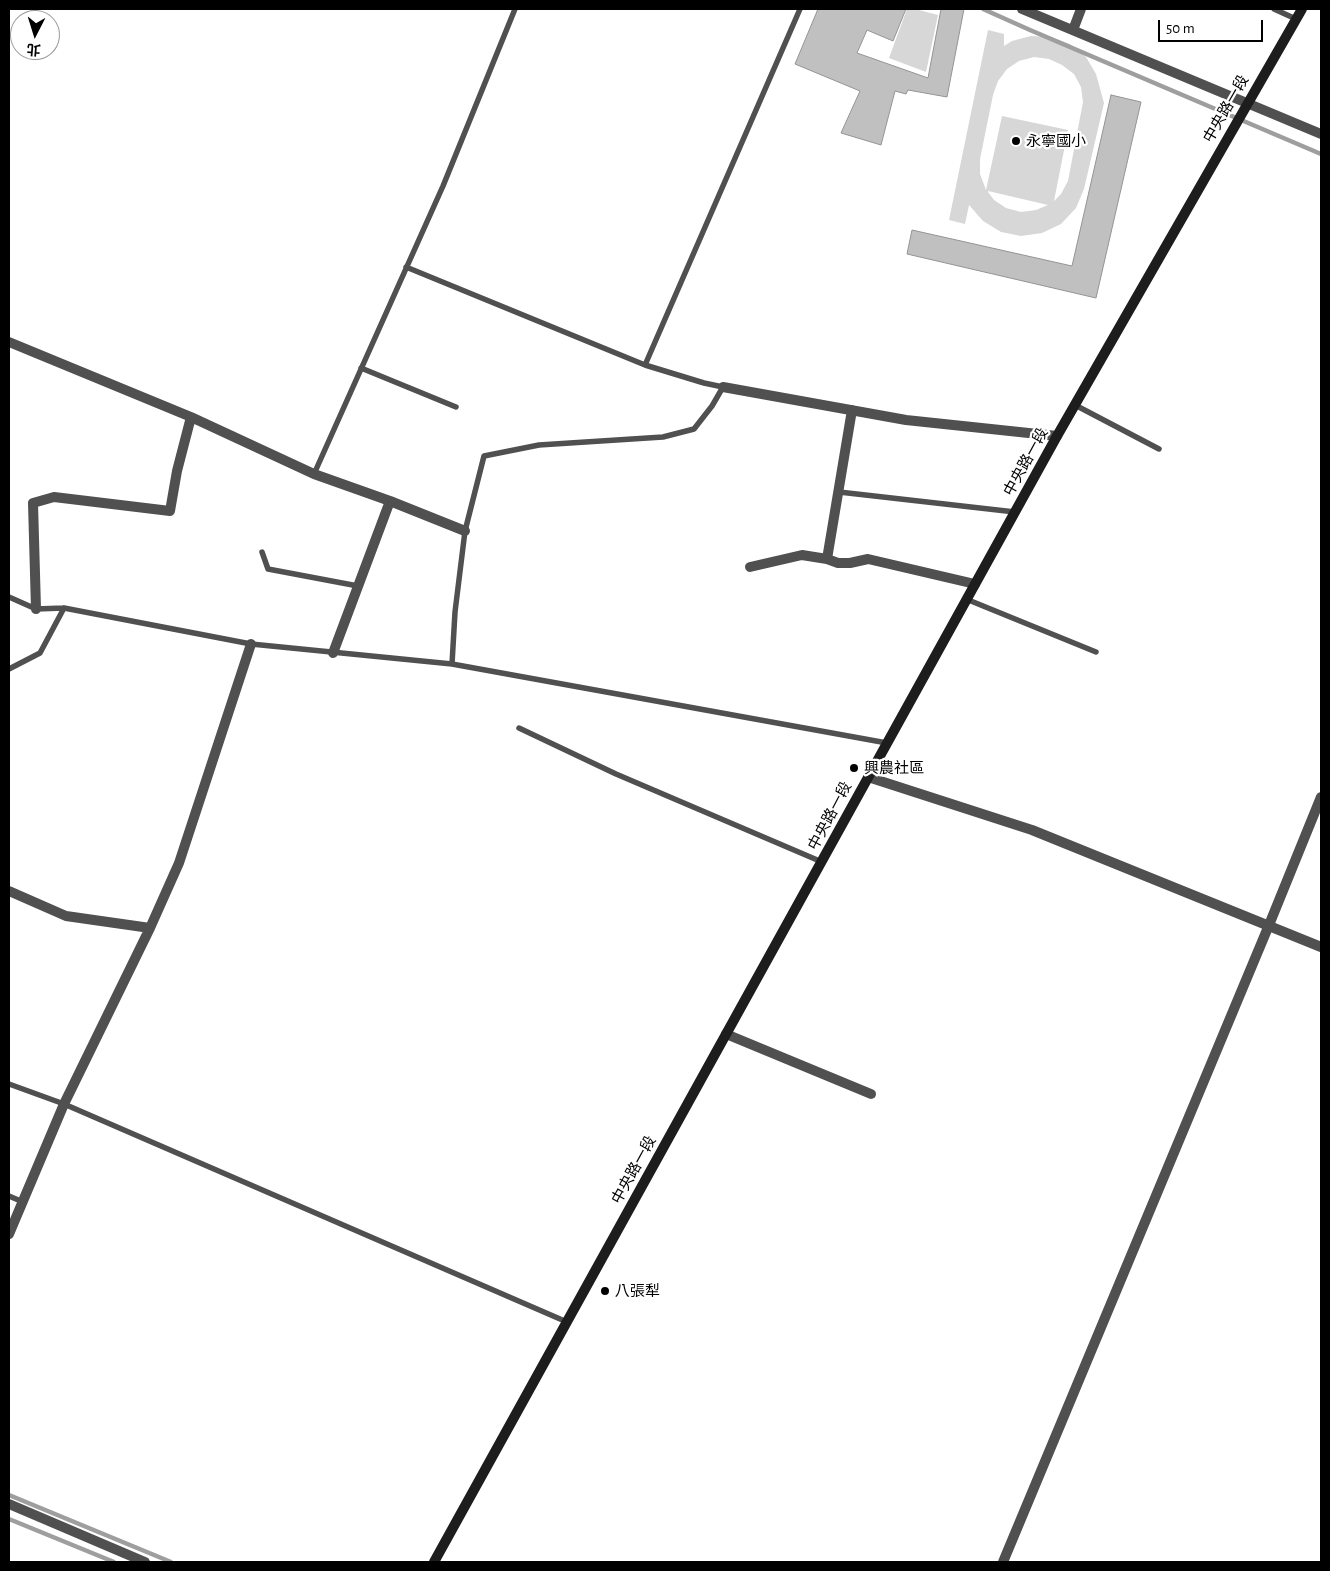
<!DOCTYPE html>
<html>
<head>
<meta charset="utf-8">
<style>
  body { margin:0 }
  #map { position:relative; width:1330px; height:1571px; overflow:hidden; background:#fff; font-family:"Alegreya Sans","Noto Sans TC",sans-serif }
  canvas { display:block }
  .frame { position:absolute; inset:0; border:10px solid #000; pointer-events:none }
  .north { position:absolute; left:10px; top:10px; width:50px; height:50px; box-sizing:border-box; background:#fff; border:1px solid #999; border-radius:50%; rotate:185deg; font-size:14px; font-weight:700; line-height:20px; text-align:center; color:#000 }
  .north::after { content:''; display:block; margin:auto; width:18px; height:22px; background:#000; clip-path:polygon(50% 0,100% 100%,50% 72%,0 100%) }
  .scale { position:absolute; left:1158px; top:20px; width:105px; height:22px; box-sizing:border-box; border:2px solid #000; border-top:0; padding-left:6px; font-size:15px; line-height:18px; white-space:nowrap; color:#000; -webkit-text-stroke:4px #fff; paint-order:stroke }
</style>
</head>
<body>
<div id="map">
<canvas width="1330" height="1571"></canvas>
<div class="frame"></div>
<div class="north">北</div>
<div class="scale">50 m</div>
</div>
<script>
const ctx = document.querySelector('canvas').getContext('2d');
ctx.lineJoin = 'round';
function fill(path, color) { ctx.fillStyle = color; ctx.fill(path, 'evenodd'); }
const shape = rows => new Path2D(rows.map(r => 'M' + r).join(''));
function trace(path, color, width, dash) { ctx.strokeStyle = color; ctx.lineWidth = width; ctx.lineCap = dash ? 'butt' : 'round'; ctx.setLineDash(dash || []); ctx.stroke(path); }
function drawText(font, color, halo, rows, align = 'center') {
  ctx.font = font + ' "Alegreya Sans","Noto Sans TC",sans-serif'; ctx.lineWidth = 4.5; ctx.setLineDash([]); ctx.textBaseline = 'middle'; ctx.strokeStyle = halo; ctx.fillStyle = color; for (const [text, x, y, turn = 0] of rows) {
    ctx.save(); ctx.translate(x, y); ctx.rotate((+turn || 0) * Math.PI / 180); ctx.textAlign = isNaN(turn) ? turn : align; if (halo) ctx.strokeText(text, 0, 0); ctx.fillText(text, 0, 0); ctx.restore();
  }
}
fill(shape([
  [907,9,915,9,938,15,926,72,889,58],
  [988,30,1004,34,1004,46,1012,41,1031,36,1051,37,1070,44,1086,57,1096,74,1104,103,1084,189,1076,208,1061,224,1042,233,1021,236,1001,232,983,221,969,205,965,224,949,220],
  [1034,57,1049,59,1062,65,1074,74,1081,87,1083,102,1068,181,1061,194,1054,201,1068,130,1002,116,986,190,980,174,980,159,993,95,998,81,1007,69,1019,61],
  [988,192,988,191,1048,205,1036,210,1021,212,1006,208,994,200]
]), '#d7d7d7');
trace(shape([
  [983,9,1030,30,1321,154],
  [9,1495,171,1562],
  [9,1519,114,1562]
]), '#9e9e9e', 4.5);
const building = shape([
  [818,9,906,9,893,41,867,30,857,53,928,78,941,9,964,9,947,97,908,90,906,94,895,91,881,145,841,133,860,91,795,64,818,9],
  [1111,95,1141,102,1096,298,907,254,912,230,1072,266,1111,95]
]);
fill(building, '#c0c0c0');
trace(building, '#949494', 1);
trace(shape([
  [1274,9,1296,19],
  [406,267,645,365,704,383,723,387,712,406,694,429,663,437,539,445,484,456,465,531,455,612,452,664],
  [645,365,800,9],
  [361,368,456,407],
  [1075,405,1159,449],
  [314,474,443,186,515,9],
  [839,492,1015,512],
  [262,552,268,569,358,586],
  [9,597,36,609,64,608,251,644,452,664,887,743],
  [966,599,1096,652],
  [9,669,40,653,64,608],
  [519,728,616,774,822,862],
  [9,1084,64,1104,567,1322],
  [9,1196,23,1202]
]), '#505050', 5.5);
trace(shape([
  [1022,9,1321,134],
  [1073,30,1081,9],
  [9,342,191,417,314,474,390,501,465,531],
  [723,387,906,420,1057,436],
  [852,410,827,559,838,563,850,563,868,559,975,584],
  [750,567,802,555,827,559],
  [36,609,33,503,54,497,170,511,177,471,191,417],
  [333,653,390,501],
  [868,777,1032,830,1321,947],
  [9,891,66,916,150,928],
  [726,1034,871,1094],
  [9,1234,64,1104,150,928,179,863,251,644],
  [9,1504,145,1562],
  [1003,1562,1269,925,1321,797]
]), '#505050', 10);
trace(shape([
  [434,1562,1057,436,1302,9]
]), '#1d1d1d', 10);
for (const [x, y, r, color] of [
  [1016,141,5,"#000"],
  [854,768,5,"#000"],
  [605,1291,5,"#000"]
]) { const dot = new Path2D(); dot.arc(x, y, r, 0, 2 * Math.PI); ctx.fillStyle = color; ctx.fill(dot); trace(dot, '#fff', 2); }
drawText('15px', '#000', '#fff', [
  ["中央路一段",1226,109,-60],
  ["中央路一段",1026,462,-61],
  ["中央路一段",830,816,-62],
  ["中央路一段",634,1170,-61]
]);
drawText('15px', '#000', '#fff', [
  ["永寧國小",1026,141],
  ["興農社區",864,768],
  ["八張犁",615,1291]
], 'left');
</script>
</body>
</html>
